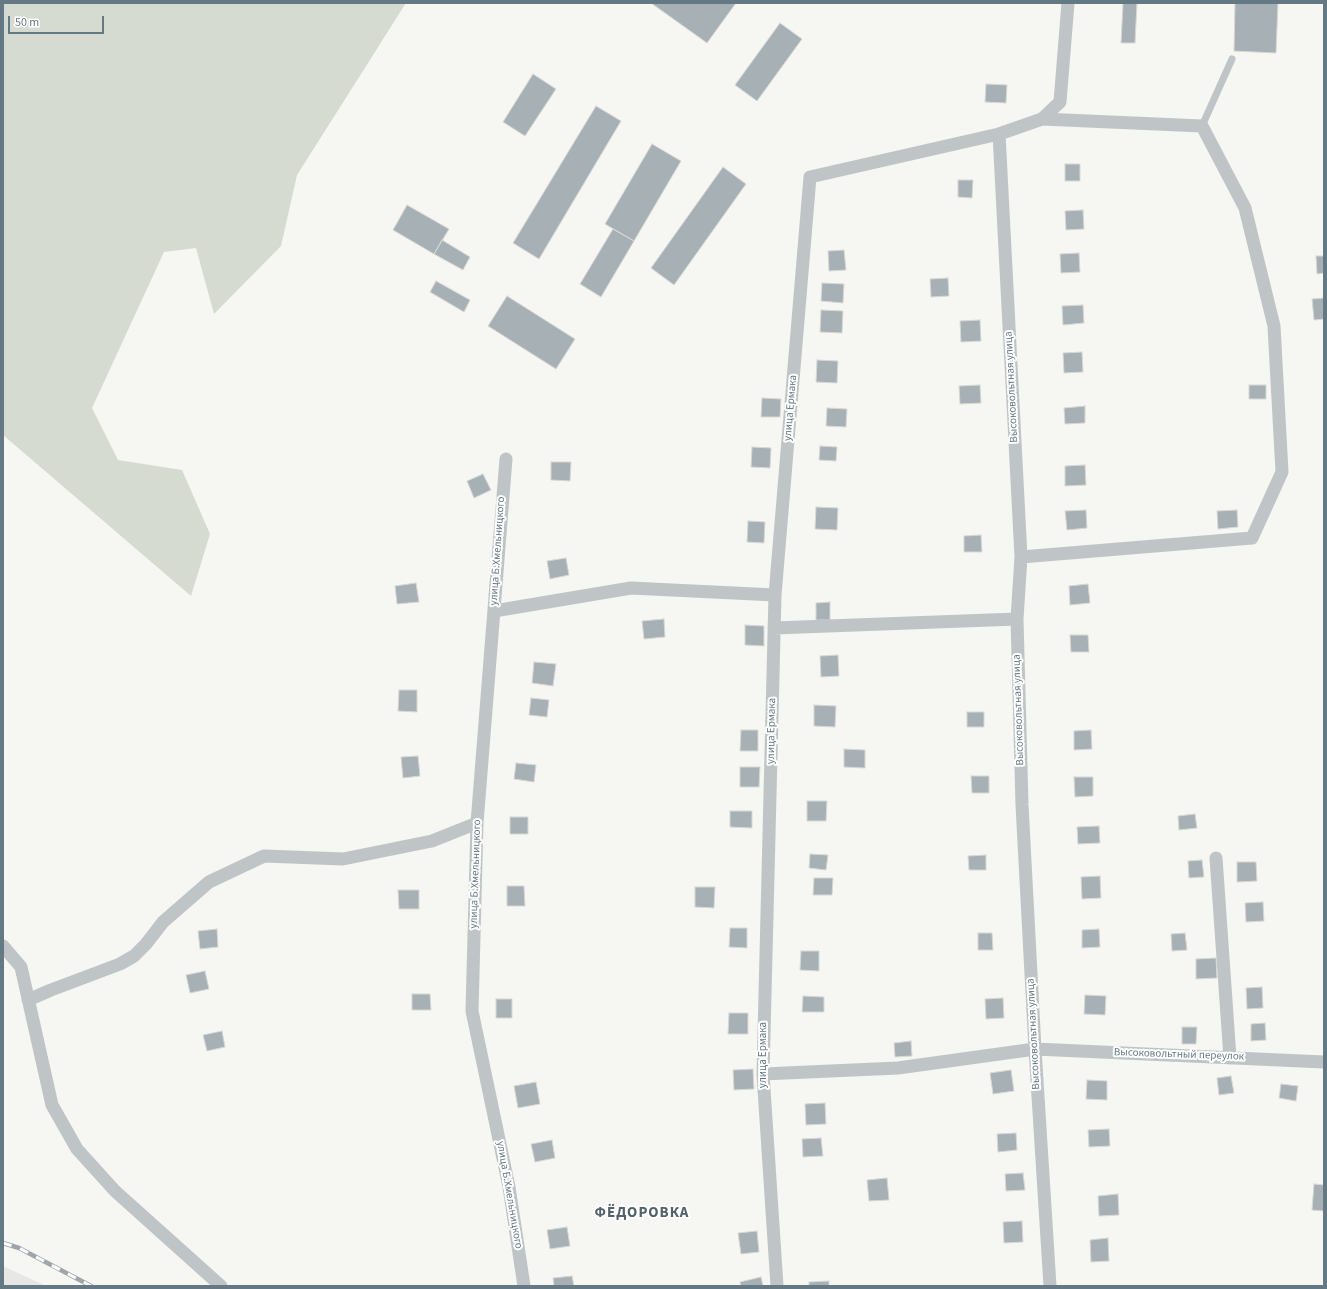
<!DOCTYPE html>
<html>
<head>
<meta charset="utf-8">
<style>
  body { margin:0 }
  #map { position:relative; width:1327px; height:1289px; overflow:hidden; background:#f6f6f2; font-family:"Source Sans 3",sans-serif }
  canvas { display:block }
  .frame { position:absolute; inset:0; border:4px solid #657984; pointer-events:none }
  .scale { position:absolute; left:8px; top:16px; width:96px; height:18px; box-sizing:border-box; border:2px solid #657984; border-top:0; padding-left:5px; font-size:12px; line-height:14px; white-space:nowrap; color:#657984; -webkit-text-stroke:3px #fff; paint-order:stroke }
</style>
</head>
<body>
<div id="map">
<canvas width="1327" height="1289"></canvas>
<div class="frame"></div>
<div class="scale">50 m</div>
</div>
<script>
const ctx = document.querySelector('canvas').getContext('2d');
ctx.lineJoin = 'round';
function fill(path, color) { ctx.fillStyle = color; ctx.fill(path, 'evenodd'); }
const shape = rows => new Path2D(rows.map(r => 'M' + r).join(''));
function trace(path, color, width, dash) { ctx.strokeStyle = color; ctx.lineWidth = width; ctx.lineCap = dash ? 'butt' : 'round'; ctx.setLineDash(dash || []); ctx.stroke(path); }
function drawText(font, color, halo, rows, align = 'center') {
  ctx.font = font + ' "Source Sans 3",sans-serif'; ctx.lineWidth = 4; ctx.setLineDash([]); ctx.textBaseline = 'middle'; ctx.strokeStyle = halo; ctx.fillStyle = color; for (const [text, x, y, turn = 0] of rows) {
    ctx.save(); ctx.translate(x, y); ctx.rotate((+turn || 0) * Math.PI / 180); ctx.textAlign = isNaN(turn) ? turn : align; if (halo) ctx.strokeText(text, 0, 0); ctx.fillText(text, 0, 0); ctx.restore();
  }
}
fill(shape([
  [3,1266,46,1286,3,1286]
]), '#e7e7e6');
fill(shape([
  [3,3,406,3,297,175,281,246,214,314,196,248,164,252,92,408,118,460,182,470,210,534,191,596,3,435]
]), '#d6dbd1');
const building = shape([
  [651,3,736,3,707,43,651,3],
  [1123,3,1137,3,1135,43,1121,43,1123,3],
  [1235,3,1278,3,1276,53,1234,51,1235,3],
  [780,23,802,39,757,101,735,85,780,23],
  [533,74,556,89,525,136,503,122,533,74],
  [986,84,1007,85,1006,103,985,102,986,84],
  [596,106,621,121,539,259,513,243,596,106],
  [652,144,681,161,634,241,605,224,652,144],
  [1065,164,1080,164,1080,181,1065,181,1065,164],
  [723,167,746,184,674,285,651,268,723,167],
  [958,180,973,180,972,198,958,197,958,180],
  [407,205,449,229,434,254,393,230,407,205],
  [1083,210,1084,229,1066,230,1065,211,1083,210],
  [613,229,634,241,601,297,580,284,613,229],
  [442,240,470,257,463,270,434,254,442,240],
  [844,250,846,270,829,271,828,251,844,250],
  [1079,253,1080,272,1061,273,1060,254,1079,253],
  [1316,256,1324,256,1324,273,1317,274,1316,256],
  [948,278,949,296,931,297,930,279,948,278],
  [436,281,470,300,464,312,430,292,436,281],
  [822,283,844,284,843,303,821,301,822,283],
  [507,296,575,339,556,369,488,326,507,296],
  [1324,298,1324,319,1314,320,1312,299,1324,298],
  [1083,305,1084,323,1063,325,1062,306,1083,305],
  [821,310,843,311,842,333,820,332,821,310],
  [980,320,981,341,961,342,960,321,980,320],
  [1082,352,1083,372,1064,373,1063,353,1082,352],
  [817,360,838,361,837,383,816,382,817,360],
  [980,385,981,403,960,404,959,386,980,385],
  [1249,385,1266,385,1266,399,1249,399,1249,385],
  [762,398,781,399,780,417,761,417,762,398],
  [1085,406,1085,423,1065,424,1064,408,1085,406],
  [827,408,847,409,846,427,826,426,827,408],
  [820,446,837,447,836,461,819,460,820,446],
  [752,447,771,448,770,468,751,467,752,447],
  [551,462,571,462,570,481,551,480,551,462],
  [1085,465,1086,485,1065,486,1065,466,1085,465],
  [483,474,491,490,474,498,467,481,483,474],
  [816,507,838,508,837,530,815,529,816,507],
  [1086,510,1087,528,1067,530,1065,511,1086,510],
  [1237,510,1238,527,1218,529,1217,511,1237,510],
  [748,521,765,522,764,543,747,542,748,521],
  [981,535,982,552,964,552,964,536,981,535],
  [566,558,569,575,550,579,547,561,566,558],
  [416,583,419,602,397,604,395,586,416,583],
  [1088,584,1090,603,1070,605,1069,586,1088,584],
  [830,602,830,620,816,620,816,603,830,602],
  [664,619,665,637,644,639,642,621,664,619],
  [745,625,764,626,764,646,745,645,745,625],
  [1070,635,1088,635,1089,652,1071,652,1070,635],
  [838,655,839,676,821,677,820,656,838,655],
  [534,662,556,664,553,686,532,683,534,662],
  [399,690,417,690,417,712,398,711,399,690],
  [531,698,549,700,547,717,529,715,531,698],
  [814,705,836,706,835,727,814,726,814,705],
  [967,712,984,712,984,727,967,727,967,712],
  [741,730,758,730,758,751,740,751,741,730],
  [1091,730,1092,749,1074,750,1074,731,1091,730],
  [844,749,865,750,865,768,844,767,844,749],
  [418,756,420,776,403,778,401,757,418,756],
  [516,763,536,765,534,782,514,779,516,763],
  [740,767,760,767,759,787,740,787,740,767],
  [971,776,989,776,989,793,972,793,971,776],
  [1074,777,1093,777,1093,796,1075,797,1074,777],
  [807,801,827,801,826,821,807,821,807,801],
  [730,811,752,811,752,828,730,827,730,811],
  [1195,814,1197,828,1179,830,1178,816,1195,814],
  [510,817,528,817,528,834,510,834,510,817],
  [1099,826,1100,843,1078,844,1077,827,1099,826],
  [810,854,828,855,826,870,809,868,810,854],
  [986,855,986,870,969,870,968,856,986,855],
  [1202,860,1204,877,1189,878,1188,861,1202,860],
  [1237,862,1256,862,1257,881,1237,882,1237,862],
  [1100,876,1101,898,1082,899,1081,877,1100,876],
  [814,878,833,878,832,895,813,895,814,878],
  [507,886,524,886,525,906,507,906,507,886],
  [695,887,715,887,714,908,695,907,695,887],
  [398,890,419,890,419,909,399,909,398,890],
  [1263,902,1264,921,1246,922,1245,903,1263,902],
  [730,928,747,928,747,948,729,947,730,928],
  [217,929,218,947,200,949,198,931,217,929],
  [1099,929,1100,947,1082,948,1082,930,1099,929],
  [978,933,992,933,993,950,978,950,978,933],
  [1185,933,1187,950,1172,951,1171,934,1185,933],
  [801,951,819,951,819,971,800,970,801,951],
  [1216,958,1217,978,1196,979,1196,959,1216,958],
  [205,971,209,989,190,993,186,975,205,971],
  [1262,987,1263,1008,1247,1009,1246,988,1262,987],
  [412,994,430,994,431,1010,412,1010,412,994],
  [1085,995,1106,996,1105,1015,1084,1014,1085,995],
  [803,996,824,997,824,1012,802,1012,803,996],
  [1003,998,1004,1018,986,1019,985,999,1003,998],
  [496,999,512,999,512,1018,496,1018,496,999],
  [729,1013,748,1013,748,1034,728,1034,729,1013],
  [1265,1023,1266,1040,1251,1041,1251,1024,1265,1023],
  [1182,1027,1197,1027,1196,1044,1182,1044,1182,1027],
  [222,1031,225,1047,207,1051,203,1035,222,1031],
  [911,1041,912,1056,895,1057,894,1043,911,1041],
  [753,1069,754,1089,734,1090,733,1070,753,1069],
  [1011,1070,1014,1091,993,1094,990,1073,1011,1070],
  [1231,1076,1234,1093,1219,1095,1217,1078,1231,1076],
  [1087,1080,1107,1081,1107,1100,1086,1099,1087,1080],
  [536,1082,540,1104,518,1108,514,1086,536,1082],
  [1281,1084,1298,1086,1296,1101,1279,1098,1281,1084],
  [825,1103,826,1124,806,1125,805,1104,825,1103],
  [1109,1129,1110,1146,1089,1147,1088,1130,1109,1129],
  [1016,1133,1017,1150,998,1152,997,1134,1016,1133],
  [821,1138,823,1156,803,1157,802,1139,821,1138],
  [552,1140,555,1158,535,1162,531,1144,552,1140],
  [1023,1173,1025,1190,1006,1191,1005,1174,1023,1173],
  [887,1178,889,1200,869,1201,867,1180,887,1178],
  [1314,1184,1324,1185,1324,1211,1312,1210,1314,1184],
  [1118,1194,1119,1215,1099,1216,1098,1196,1118,1194],
  [1022,1221,1023,1242,1004,1243,1003,1222,1022,1221],
  [567,1227,570,1246,550,1249,547,1230,567,1227],
  [757,1231,759,1252,741,1254,738,1233,757,1231],
  [1108,1238,1109,1261,1091,1262,1090,1240,1108,1238],
  [572,1276,574,1286,554,1286,553,1278,572,1276],
  [761,1277,763,1286,741,1286,740,1282,761,1277],
  [829,1281,829,1286,809,1286,809,1282,829,1281]
]);
fill(building, '#a7b1b5');
trace(building, '#d7d7d5', 1);
trace(shape([
  [1202,126,1232,59]
]), '#bfc4c7', 7);
trace(shape([
  [1042,119,1060,102,1068,3],
  [999,134,1021,557,1017,619,1022,805,1035,1049,1050,1286],
  [506,459,477,823,472,1011,509,1187,524,1286],
  [494,611,631,588,775,595],
  [774,628,1017,619],
  [1216,858,1230,1058],
  [3,946,21,967,52,1105,77,1149,115,1191,221,1286],
  [28,1000,51,990,120,964,134,956,146,944,163,922,209,882,264,856,343,859,432,841,477,823],
  [763,1074,898,1068,1035,1049,1324,1062],
  [777,1286,763,1074,775,595,810,177,999,134,1042,119,1202,126,1245,208,1274,326,1282,472,1252,538,1021,557]
]), '#bfc4c7', 13);
const rail = shape([
  [3,1243,19,1248,91,1286]
]);
trace(rail, '#9ea6ab', 4.5);
trace(rail, '#fff', 3, [9]);
drawText('11px', '#657984', '#fff', [
  ["Высоковольтная улица",1012,387,-93],
  ["улица Ермака",791,408,-85],
  ["улица Б.Хмельницкого",498,551,-86],
  ["Высоковольтная улица",1019,710,-92],
  ["улица Ермака",772,731,-89],
  ["улица Б.Хмельницкого",476,874,-88],
  ["Высоковольтная улица",1034,1034,-93],
  ["улица Ермака",764,1055,-90],
  ["Высоковольтный переулок",1179,1055,2],
  ["улица Б.Хмельницкого",509,1195,80]
]);
ctx.letterSpacing = '1px';
drawText('bold 15px', '#536269', '#fff', [
  ["ФЁДОРОВКА",642,1214]
]);
ctx.letterSpacing = '0px';
</script>
</body>
</html>
